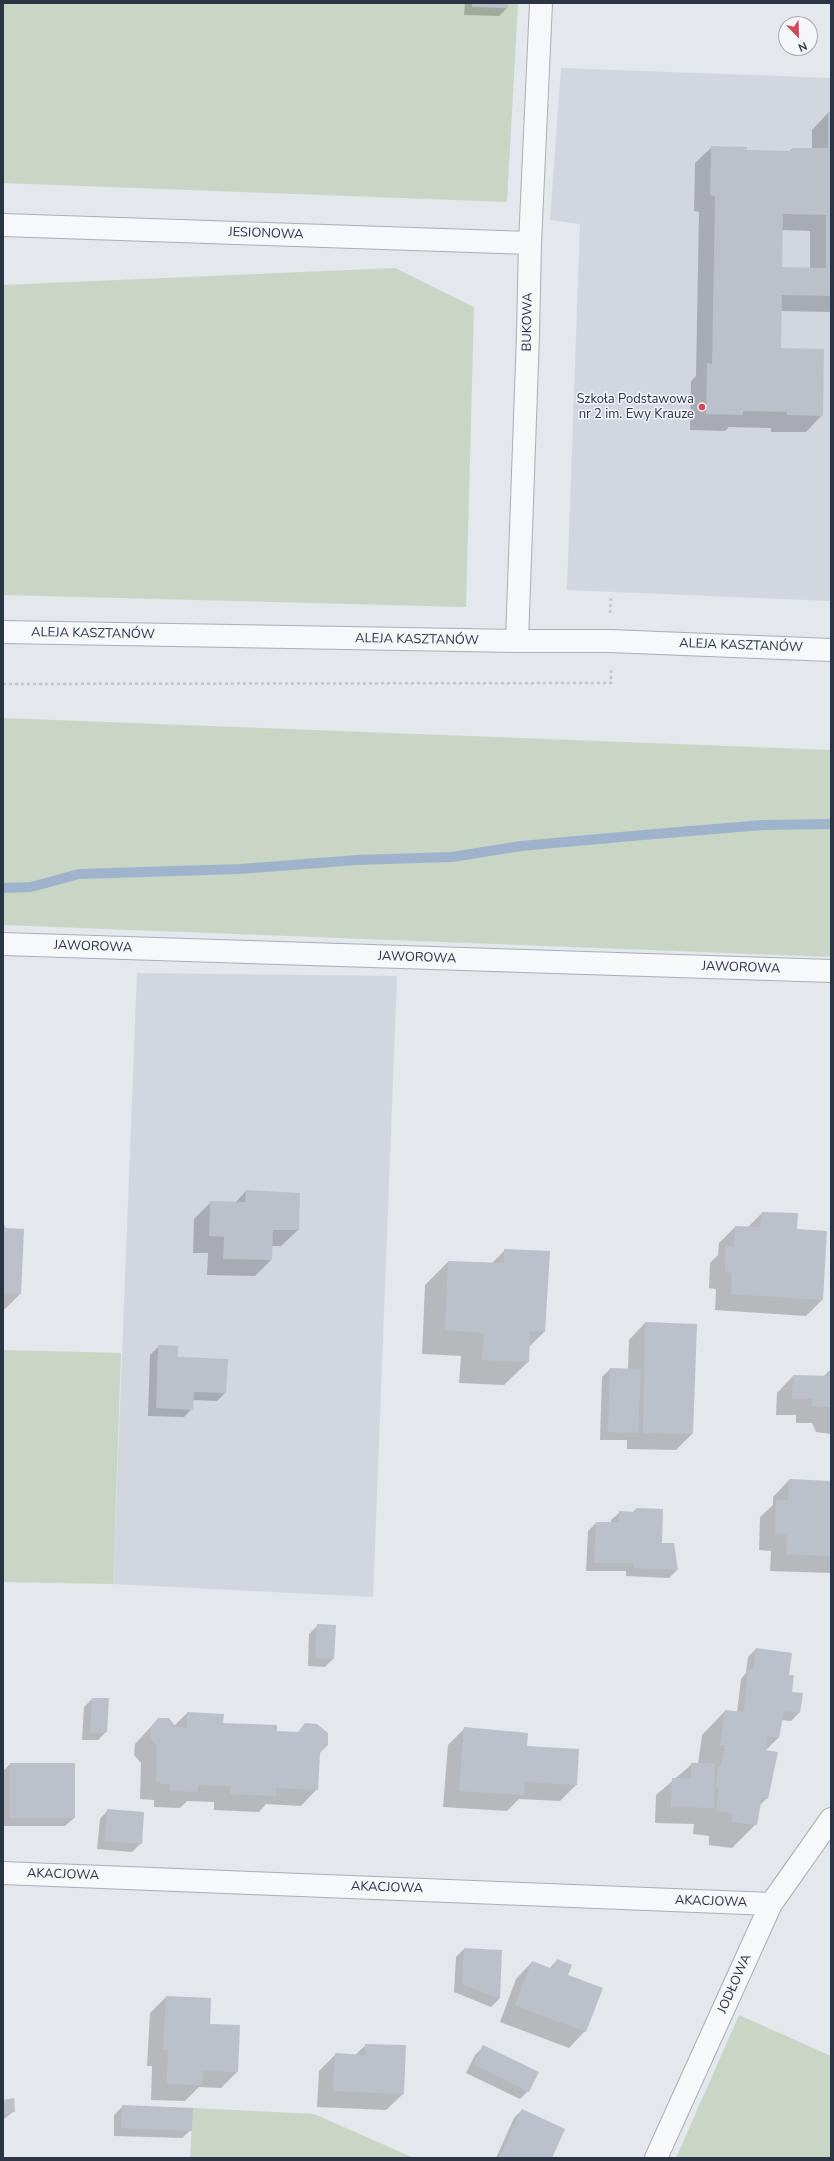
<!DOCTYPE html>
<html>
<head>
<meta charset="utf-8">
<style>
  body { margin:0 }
  #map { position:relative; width:834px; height:2161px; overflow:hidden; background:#e4e7ec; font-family:"Nunito Sans",sans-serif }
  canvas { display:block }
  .frame { position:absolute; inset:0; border:4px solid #2b3445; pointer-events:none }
  .north { position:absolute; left:778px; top:16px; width:40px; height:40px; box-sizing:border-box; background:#f4f6f9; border:1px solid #a4a8b1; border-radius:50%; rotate:157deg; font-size:11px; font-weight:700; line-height:16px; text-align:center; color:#2b3445 }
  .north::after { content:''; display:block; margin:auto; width:14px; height:18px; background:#d1495b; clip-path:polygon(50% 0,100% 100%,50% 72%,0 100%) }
</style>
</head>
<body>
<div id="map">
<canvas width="834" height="2161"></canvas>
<div class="frame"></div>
<div class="north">N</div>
</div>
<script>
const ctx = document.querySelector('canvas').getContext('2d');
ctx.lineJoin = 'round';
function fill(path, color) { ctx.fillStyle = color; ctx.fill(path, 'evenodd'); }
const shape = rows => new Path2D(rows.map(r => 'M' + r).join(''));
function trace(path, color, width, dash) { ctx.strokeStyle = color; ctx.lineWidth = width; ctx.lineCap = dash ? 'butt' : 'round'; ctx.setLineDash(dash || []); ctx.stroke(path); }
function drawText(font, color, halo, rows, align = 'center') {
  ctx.font = font + ' "Nunito Sans",sans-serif'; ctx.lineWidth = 3; ctx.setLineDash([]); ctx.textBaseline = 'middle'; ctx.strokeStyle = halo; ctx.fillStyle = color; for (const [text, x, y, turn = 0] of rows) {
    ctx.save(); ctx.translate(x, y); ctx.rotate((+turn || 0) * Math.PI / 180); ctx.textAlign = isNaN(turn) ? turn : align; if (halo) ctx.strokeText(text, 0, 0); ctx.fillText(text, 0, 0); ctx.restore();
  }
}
fill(shape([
  [561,68,831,78,831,601,567,590,580,224,550,220],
  [137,973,397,976,373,1597,113,1584]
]), '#d2d6de');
fill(shape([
  [3,3,518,3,507,202,3,183],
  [395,268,474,307,466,607,3,595,3,285],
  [3,718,831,750,831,957,3,925],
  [3,1350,121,1353,113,1584,3,1582],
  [739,2015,831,2056,831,2158,676,2158],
  [193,2108,314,2114,414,2158,190,2158]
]), '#c9d6c5');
fill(shape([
  [465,3,507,3,507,8,499,16,464,15],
  [828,113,831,113,831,312,781,311,780,349,822,415,806,432,771,432,771,428,729,427,725,431,690,430,691,381,696,376,699,212,694,211,695,163,712,147,746,151,789,152,792,149,812,149,812,130],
  [782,230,810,231,810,269,781,268],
  [246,1191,298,1230,281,1246,272,1246,271,1260,255,1276,207,1275,208,1253,193,1253,194,1219,211,1202,235,1203],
  [762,1213,796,1230,822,1300,806,1316,715,1310,716,1289,709,1288,710,1263,718,1255,719,1243,735,1227,747,1228],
  [3,1226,20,1294,3,1311],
  [505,1250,544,1332,528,1348,528,1362,504,1385,459,1383,461,1356,422,1354,425,1285,448,1262,492,1263],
  [645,1323,692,1434,676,1450,627,1449,627,1440,600,1440,602,1377,610,1369,628,1369,629,1340],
  [159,1346,177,1358,225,1393,217,1401,193,1400,192,1409,184,1417,148,1416,150,1355],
  [831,1369,831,1434,816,1432,812,1423,796,1423,796,1415,776,1415,777,1393,793,1376,823,1377],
  [789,1480,831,1482,831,1573,770,1571,771,1551,759,1550,760,1517,773,1505,773,1497],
  [636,1509,677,1570,669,1578,626,1576,626,1571,586,1571,588,1531,596,1523,611,1523,611,1520,620,1512,633,1512],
  [318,1625,333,1659,325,1667,308,1666,309,1634],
  [756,1649,788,1676,791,1693,799,1713,791,1721,781,1720,779,1737,765,1751,767,1798,759,1806,756,1824,732,1848,709,1845,709,1836,693,1834,694,1824,655,1823,656,1795,692,1764,698,1764,702,1735,725,1711,737,1713,741,1679,746,1673,748,1657],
  [92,1699,106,1732,98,1740,82,1740,84,1707],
  [187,1713,222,1723,276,1732,319,1752,317,1789,301,1806,266,1804,259,1812,214,1810,214,1802,187,1801,180,1808,154,1807,154,1800,140,1799,141,1763,134,1755,135,1744,158,1719,174,1726],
  [465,1728,576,1785,560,1801,519,1799,507,1811,443,1807,448,1745],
  [10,1764,74,1818,65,1826,3,1826,3,1771],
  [108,1810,141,1843,132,1852,97,1849,100,1819],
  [464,1949,501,1951,499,1999,491,2007,454,1992,456,1957],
  [557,1960,566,1975,585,2031,569,2048,500,2022,516,1979,532,1962,549,1969],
  [166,1997,209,2025,237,2072,221,2088,199,2087,185,2101,151,2100,152,2066,147,2066,150,2013],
  [366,2045,403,2094,386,2110,317,2107,319,2071,336,2054,355,2055],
  [484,2046,528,2091,520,2099,466,2073,475,2055],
  [3,2101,14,2111,3,2120],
  [123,2106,191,2130,182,2138,114,2136,114,2115],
  [522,2110,551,2158,496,2158,514,2118]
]), '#0003');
trace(shape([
  [3,888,31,887,79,874,240,869,357,860,452,857,521,846,643,835,763,825,831,824]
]), '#9fb4cc', 10);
fill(shape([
  [472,3,508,3,508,8,472,7],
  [828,112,831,112,831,296,782,295,781,348,824,349,823,416,787,415,787,412,743,411,743,415,706,414,707,363,712,364,715,196,710,195,711,146,747,147,747,150,792,151,792,148,828,148],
  [783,214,826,215,826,268,782,267],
  [246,1190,300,1193,299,1230,273,1230,272,1260,223,1259,224,1237,209,1236,210,1201,245,1202],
  [762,1212,798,1213,797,1229,827,1231,823,1300,731,1294,732,1273,725,1272,726,1246,734,1247,735,1226,760,1227],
  [3,1223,6,1228,24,1229,21,1294,3,1293],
  [504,1249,550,1251,545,1332,530,1331,529,1362,482,1360,484,1333,445,1330,448,1261,504,1263],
  [645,1322,697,1324,693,1434,643,1433],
  [158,1345,178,1346,178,1357,228,1359,226,1393,194,1392,193,1410,156,1408],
  [610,1368,641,1369,638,1433,608,1432],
  [793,1375,831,1376,831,1412,829,1407,812,1407,812,1399,792,1399],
  [789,1479,831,1481,831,1556,786,1554,787,1535,775,1534,776,1500,788,1500],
  [636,1508,663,1509,662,1543,674,1543,678,1570,634,1568,634,1563,594,1563,596,1522,619,1522,619,1511,636,1512],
  [317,1624,336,1625,334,1659,315,1658],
  [756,1648,792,1653,789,1675,794,1675,792,1692,803,1693,800,1713,784,1711,779,1738,767,1736,766,1750,778,1752,768,1799,762,1797,757,1825,732,1822,732,1813,716,1811,719,1787,716,1787,718,1767,721,1766,725,1745,720,1745,725,1710,744,1712,748,1669,753,1670],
  [92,1698,109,1698,107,1732,90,1733],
  [187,1712,224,1714,223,1723,277,1725,277,1731,298,1732,305,1723,317,1724,328,1733,328,1745,320,1753,318,1790,276,1788,276,1796,230,1794,230,1786,198,1785,198,1792,170,1791,170,1784,156,1783,157,1746,150,1738,151,1727,158,1718,169,1718,176,1727,187,1728],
  [464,1727,528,1733,527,1746,579,1749,577,1785,525,1782,524,1795,459,1791],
  [10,1763,75,1763,75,1818,10,1818],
  [691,1763,715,1763,714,1808,671,1807,672,1778,691,1778],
  [107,1809,144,1812,142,1844,105,1841],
  [464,1948,502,1950,500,1999,462,1984],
  [557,1959,572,1965,568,1975,603,1988,586,2032,515,2005,532,1961,553,1969],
  [166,1996,211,1998,210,2024,240,2025,238,2072,203,2071,202,2085,167,2084,168,2050,163,2050],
  [365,2044,406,2045,404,2094,333,2091,335,2053,365,2055],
  [483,2045,539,2072,529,2092,473,2064],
  [14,2098,15,2112,3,2114,3,2100],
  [122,2105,193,2108,192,2131,121,2128],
  [522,2109,565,2129,552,2158,499,2158]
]), '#bbc0ca');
const street = shape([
  [3,225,530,243],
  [3,632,517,641,610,641,831,650],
  [517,641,528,334,530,243,541,3],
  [3,944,831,971],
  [3,1873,771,1904],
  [656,2158,771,1904,831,1819]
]);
trace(street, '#a9aeb7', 24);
trace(shape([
  [610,613,611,597],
  [3,684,611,683,611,670]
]), '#c2c5cb', 2.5, [3, 3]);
trace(street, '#f7f8fa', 22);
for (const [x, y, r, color] of [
  [702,407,4,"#d1495b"]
]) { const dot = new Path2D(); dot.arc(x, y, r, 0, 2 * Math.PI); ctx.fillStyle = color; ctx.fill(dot); trace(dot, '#f4f6f9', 1.5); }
drawText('13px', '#2b3445', '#f4f6f9', [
  ["JESIONOWA",266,234,2],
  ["BUKOWA",528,322,-89],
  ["ALEJA KASZTANÓW",93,634,1],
  ["ALEJA KASZTANÓW",417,640,1],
  ["ALEJA KASZTANÓW",741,646,2],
  ["JAWOROWA",93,947,2],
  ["JAWOROWA",417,958,2],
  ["JAWOROWA",741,968,2],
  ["AKACJOWA",63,1875,2],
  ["AKACJOWA",387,1888,2],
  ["AKACJOWA",711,1902,2],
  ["JODŁOWA",735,1984,-66]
]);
drawText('13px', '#2b3445', '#f4f6f9', [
  ["Szkoła Podstawowa",694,400],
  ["nr 2 im. Ewy Krauze",694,415]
], 'right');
</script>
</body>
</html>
